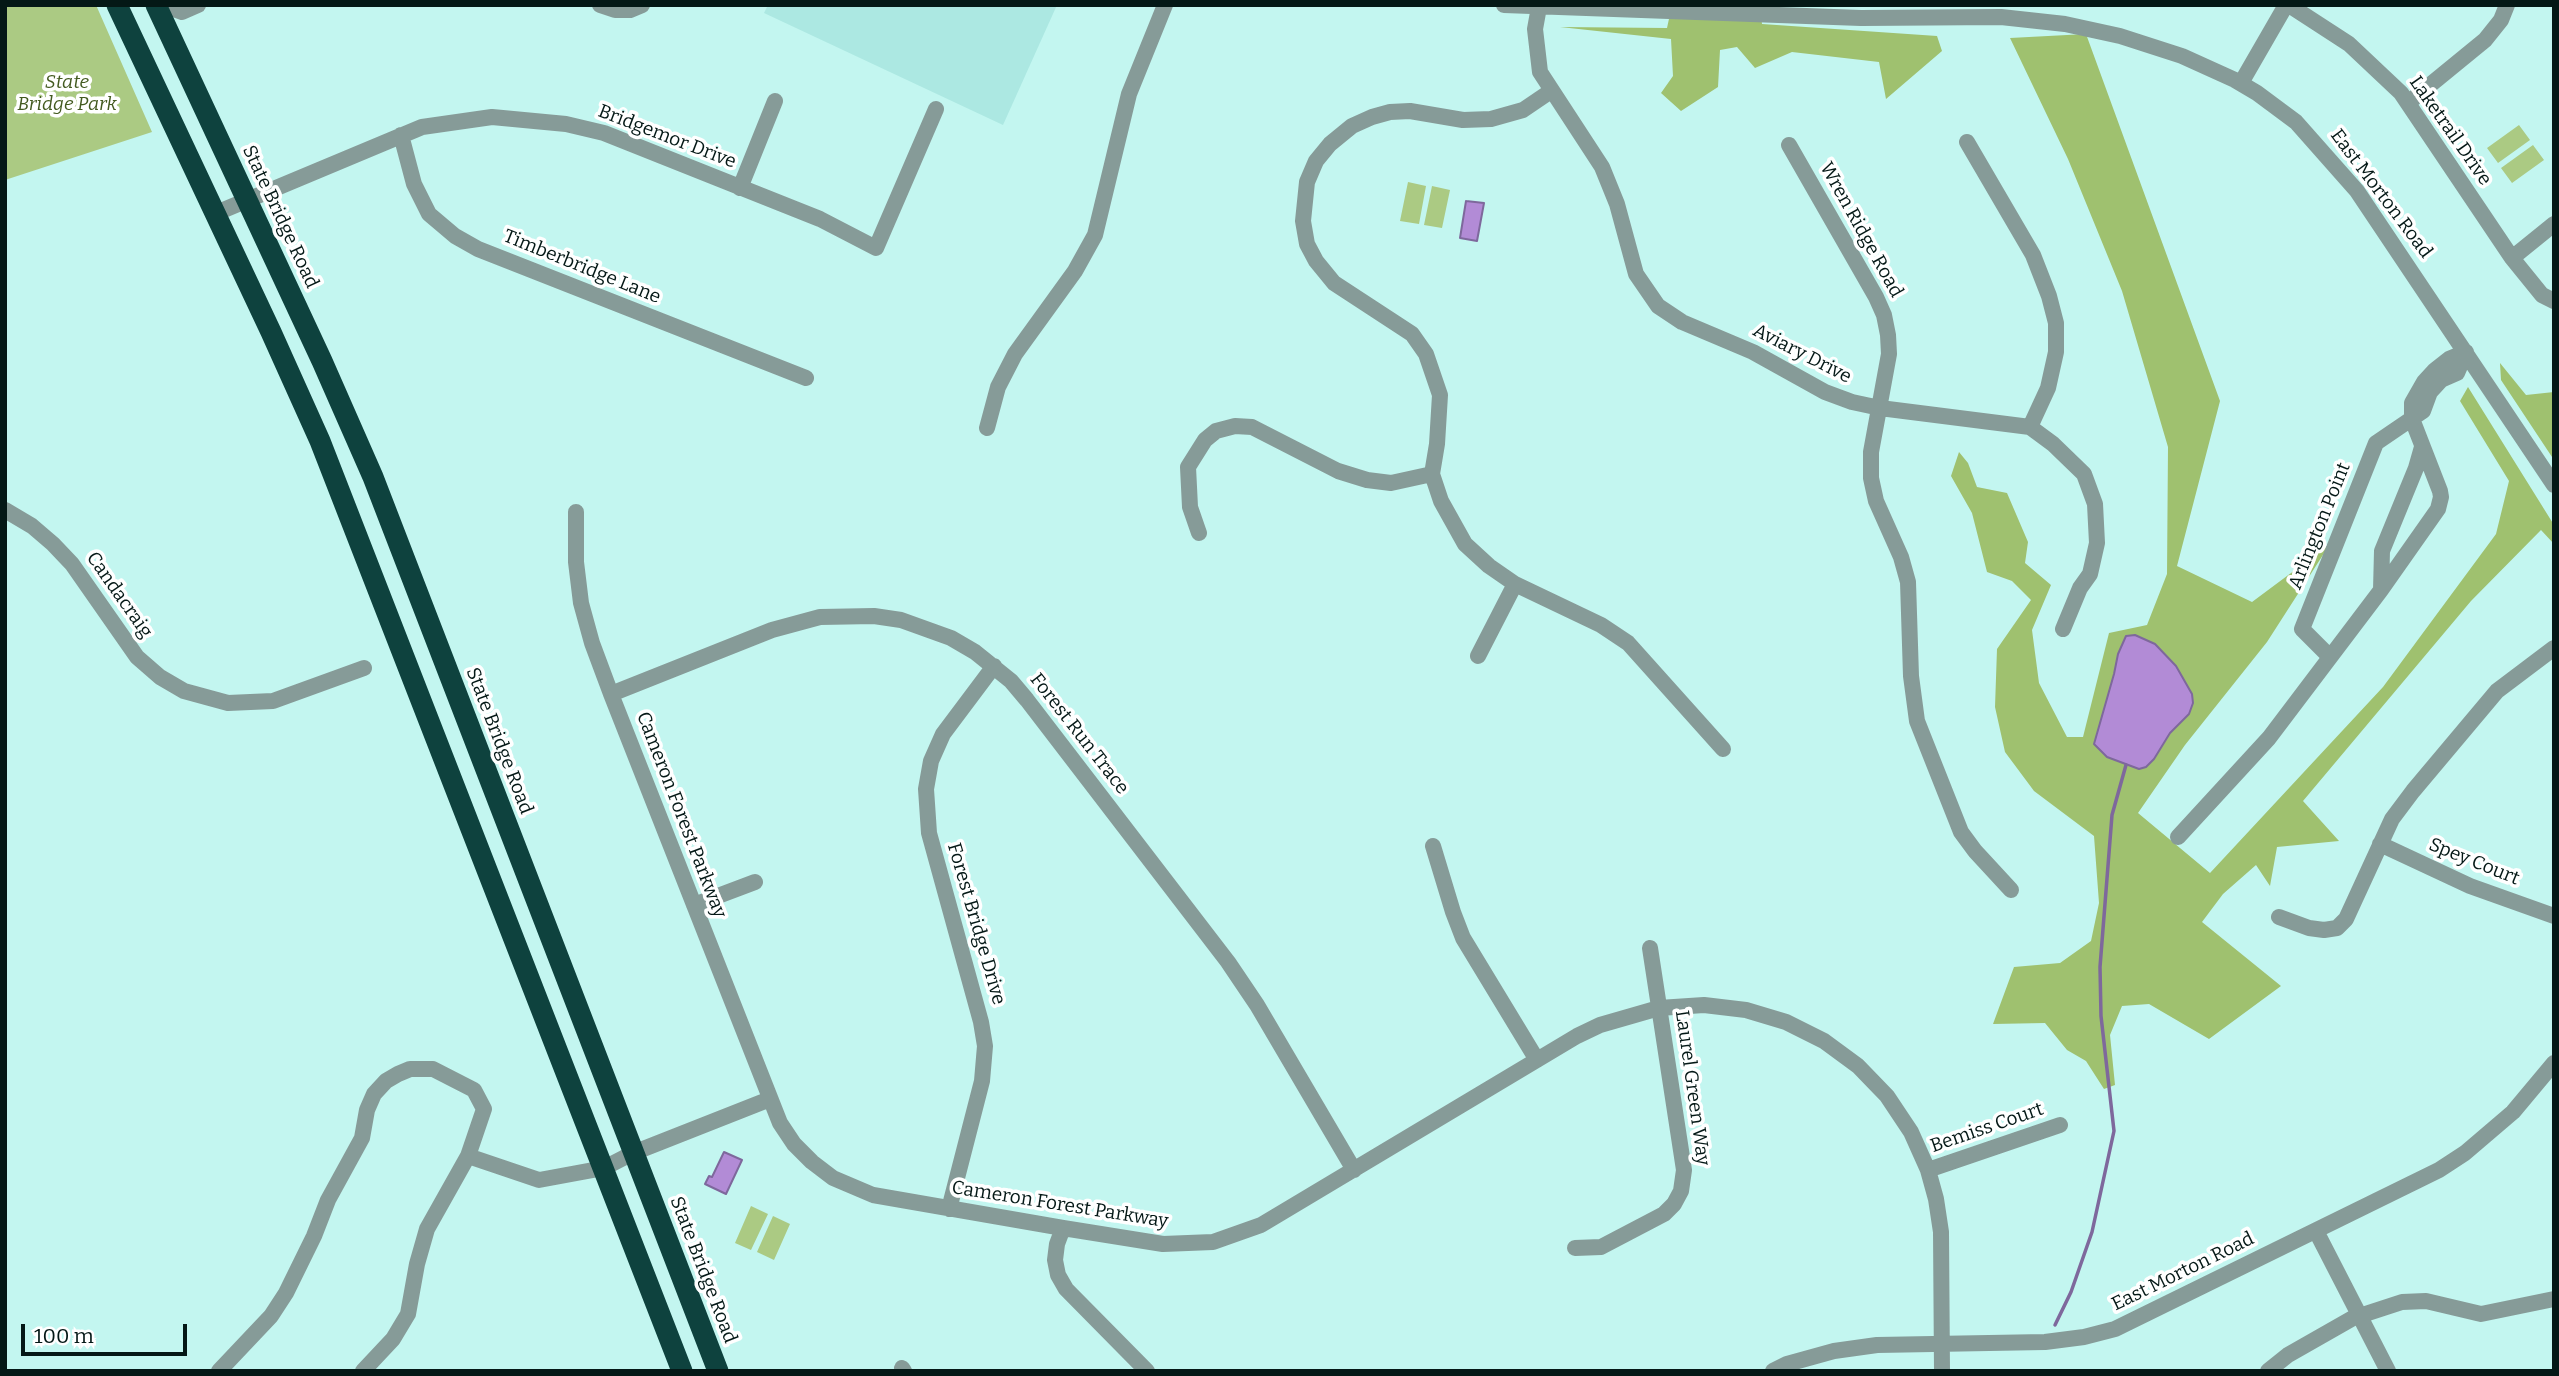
<!DOCTYPE html>
<html>
<head>
<meta charset="utf-8">
<style>
  body { margin:0 }
  #map { position:relative; width:2559px; height:1376px; overflow:hidden; background:#c3f6f0; font-family:Bitter,serif }
  canvas { display:block }
  .frame { position:absolute; inset:0; border:7px solid #041816; pointer-events:none }
  .scale { position:absolute; left:21px; top:1324px; width:166px; height:32px; box-sizing:border-box; border:4px solid #041816; border-top:0; padding-left:9px; font-size:21px; line-height:24px; white-space:nowrap; color:#041816; -webkit-text-stroke:5px #fff; paint-order:stroke }
</style>
</head>
<body>
<div id="map">
<canvas width="2559" height="1376"></canvas>
<div class="frame"></div>
<div class="scale">100 m</div>
</div>
<script>
const ctx = document.querySelector('canvas').getContext('2d');
ctx.lineJoin = 'round';
function fill(path, color) { ctx.fillStyle = color; ctx.fill(path, 'evenodd'); }
const shape = rows => new Path2D(rows.map(r => 'M' + r).join(''));
function trace(path, color, width, dash) { ctx.strokeStyle = color; ctx.lineWidth = width; ctx.lineCap = dash ? 'butt' : 'round'; ctx.setLineDash(dash || []); ctx.stroke(path); }
function drawText(font, color, halo, rows, align = 'center') {
  ctx.font = font + ' Bitter,serif'; ctx.lineWidth = 7; ctx.setLineDash([]); ctx.textBaseline = 'middle'; ctx.strokeStyle = halo; ctx.fillStyle = color; for (const [text, x, y, turn = 0] of rows) {
    ctx.save(); ctx.translate(x, y); ctx.rotate((+turn || 0) * Math.PI / 180); ctx.textAlign = isNaN(turn) ? turn : align; if (halo) ctx.strokeText(text, 0, 0); ctx.fillText(text, 0, 0); ctx.restore();
  }
}
fill(shape([
  [768,5,1057,5,1003,125,764,13]
]), '#ace8e2');
fill(shape([
  [5,5,96,5,152,132,5,180],
  [2519,125,2530,140,2498,163,2487,148],
  [2533,145,2544,160,2512,183,2501,168],
  [1408,182,1426,186,1419,224,1400,221],
  [1432,186,1450,190,1442,228,1424,225],
  [751,1206,768,1214,751,1250,735,1243],
  [773,1216,790,1224,774,1260,757,1252]
]), '#abca83');
fill(shape([
  [1672,5,1760,5,1762,24,1937,36,1942,51,1886,99,1879,62,1792,52,1755,68,1737,47,1720,50,1718,87,1681,111,1661,93,1673,76,1671,39,1560,27,1667,28],
  [2086,34,2220,401,2177,566,2252,602,2330,544,2267,642,2185,745,2138,813,2210,873,2383,687,2496,534,2509,481,2460,401,2468,387,2554,525,2554,544,2541,530,2471,601,2303,801,2339,841,2277,847,2270,886,2256,865,2223,894,2202,922,2281,986,2209,1039,2149,1004,2122,1006,2110,1035,2115,1085,2104,1089,2086,1061,2067,1050,2045,1023,1993,1024,2014,967,2060,963,2091,941,2099,903,2094,836,2034,791,2005,752,1995,707,1997,649,2031,600,2012,581,1987,572,1972,513,1951,476,1959,452,1968,463,1977,487,2007,493,2028,542,2025,563,2051,585,2032,630,2039,683,2067,737,2083,737,2109,633,2147,625,2167,574,2168,447,2122,291,2068,159,2010,38],
  [2500,363,2526,395,2554,392,2554,460,2501,380]
]), '#9fc16f');
const water = shape([
  [1466,201,1484,203,1477,241,1460,238,1466,201],
  [2135,635,2155,644,2176,666,2192,694,2193,703,2189,714,2170,733,2154,759,2146,767,2139,769,2107,757,2094,744,2114,674,2118,654,2126,636,2135,635],
  [724,1152,742,1160,726,1194,705,1184,709,1176,712,1177,724,1152]
]);
fill(water, '#b28bd6');
trace(water, '#7e689c', 2);
trace(shape([
  [2055,1325,2071,1292,2092,1232,2114,1131,2101,1016,2100,967,2112,815,2126,765]
]), '#7e689c', 3.5);
trace(shape([
  [163,5,182,12,198,5],
  [600,5,615,10,630,10,642,5],
  [1504,5,1861,18,2001,17,2065,24,2120,36,2182,56,2235,80,2257,93,2296,122,2357,191,2554,485],
  [2289,5,2349,44,2401,93,2512,258,2542,295,2554,301],
  [1539,7,1535,29,1540,72,1602,167,1617,204,1636,274,1658,306,1682,322,1753,352,1825,392,1852,402,1880,408,2030,427,2053,444,2084,474,2095,504,2097,543,2090,574,2080,588,2063,629],
  [2241,83,2286,5],
  [1551,91,1523,110,1491,119,1463,120,1410,111,1390,112,1372,117,1352,126,1330,144,1316,161,1307,182,1303,221,1307,244,1316,261,1334,283,1412,334,1426,354,1440,395,1437,444,1432,474,1441,501,1465,544,1489,566,1515,584,1601,625,1628,643,1723,749],
  [2408,103,2485,40,2501,20,2507,5],
  [401,135,414,184,429,214,455,236,478,249,806,378],
  [1967,142,2033,255,2049,296,2056,323,2056,352,2048,388,2030,427],
  [1789,145,1876,297,1884,315,1888,335,1889,354,1871,452,1871,478,1876,501,1901,557,1908,582,1911,676,1917,721,1961,832,1975,851,2011,890],
  [740,188,775,101],
  [214,214,422,127,492,117,566,124,604,133,820,219,876,248,936,109],
  [2512,258,2554,224],
  [987,428,998,387,1015,354,1075,271,1095,235,1129,94,1165,5],
  [5,510,32,526,53,544,72,564,137,657,160,677,184,691,228,703,273,701,364,668],
  [576,512,576,562,581,603,592,643,611,694,780,1123,794,1144,812,1162,833,1178,873,1195,1063,1228,1163,1244,1213,1242,1261,1225,1577,1036,1600,1025,1659,1008,1704,1005,1746,1010,1786,1022,1824,1041,1858,1066,1887,1096,1911,1132,1928,1170,1936,1199,1941,1232,1942,1371],
  [1199,533,1190,507,1188,467,1205,440,1216,431,1235,426,1252,427,1338,471,1367,480,1391,483,1432,474],
  [2381,590,2382,551,2416,468,2422,447],
  [1478,656,1515,584],
  [2330,657,2302,629,2376,443,2423,411,2430,392,2441,380,2457,373,2466,352],
  [611,694,772,630,820,617,874,616,901,620,951,638,975,652,1011,681,1027,700,1228,962,1257,1005,1354,1170],
  [2178,837,2269,738,2381,590,2438,509,2441,497,2440,491,2412,419,2412,403,2424,382,2435,370,2449,359,2466,352],
  [2380,844,2470,886,2554,916],
  [1433,846,1453,912,1463,938,1537,1060],
  [694,905,755,882],
  [2279,917,2309,928,2324,930,2337,928,2346,919,2392,819,2413,791,2497,691,2554,648],
  [1928,1170,2060,1125],
  [949,1209,982,1081,985,1046,981,1022,929,833,926,789,931,761,943,734,994,666],
  [1063,1228,1057,1244,1055,1260,1058,1275,1066,1289,1147,1371],
  [2316,1231,2388,1371],
  [1575,1248,1601,1247,1664,1214,1674,1204,1681,1191,1684,1170,1650,948],
  [902,1368,904,1371],
  [219,1371,271,1316,286,1293,314,1236,328,1200,362,1138,367,1110,374,1094,386,1081,398,1074,410,1069,433,1069,474,1090,484,1109,468,1156,539,1180,604,1168,633,1153,770,1099],
  [363,1371,393,1339,408,1314,417,1264,427,1229,468,1156],
  [1773,1371,1787,1364,1834,1351,1877,1345,2045,1342,2084,1337,2115,1329,2439,1170,2465,1153,2513,1112,2554,1063],
  [2268,1371,2288,1355,2353,1318,2402,1302,2426,1301,2481,1314,2554,1299]
]), '#869b98', 16);
trace(shape([
  [117,5,271,332,320,441,682,1371],
  [156,5,322,361,373,477,718,1371]
]), '#0e423e', 21);
drawText('italic 19px', '#435a20', '#fff', [
  ["State",67,83],
  ["Bridge Park",67,105]
]);
drawText('19px', '#041816', '#fff', [
  ["Laketrail Drive",2450,131,55],
  ["Bridgemor Drive",667,137,21],
  ["East Morton Road",2381,194,53],
  ["State Bridge Road",280,217,65],
  ["Wren Ridge Road",1861,230,61],
  ["Timberbridge Lane",582,267,22],
  ["Aviary Drive",1802,354,27],
  ["Arlington Point",2320,526,-68],
  ["Candacraig",119,595,55],
  ["Forest Run Trace",1079,734,52],
  ["State Bridge Road",499,741,69],
  ["Cameron Forest Parkway",681,815,69],
  ["Spey Court",2474,862,22],
  ["Forest Bridge Drive",976,924,74],
  ["Laurel Green Way",1692,1088,82],
  ["Bemiss Court",1987,1128,-19],
  ["Cameron Forest Parkway",1060,1205,9],
  ["State Bridge Road",703,1270,69],
  ["East Morton Road",2183,1272,-26]
]);
</script>
</body>
</html>
